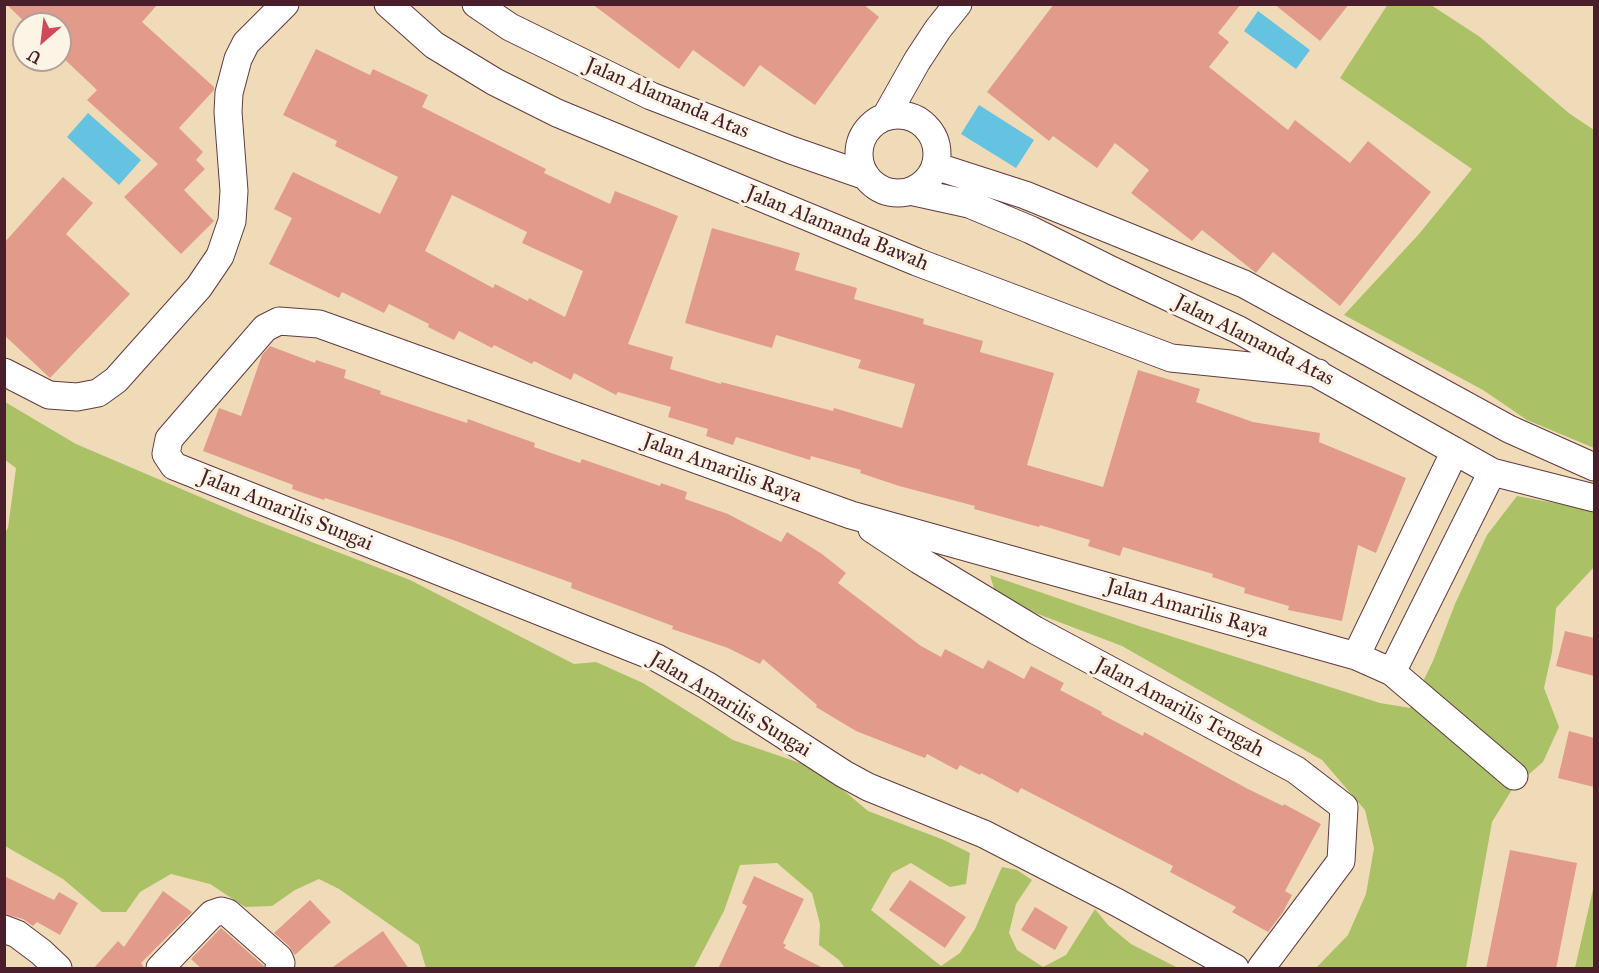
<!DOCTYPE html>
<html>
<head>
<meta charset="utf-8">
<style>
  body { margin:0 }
  #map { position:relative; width:1599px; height:973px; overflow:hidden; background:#f0dbb9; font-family:"IM FELL Great Primer",serif }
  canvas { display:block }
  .frame { position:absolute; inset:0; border:6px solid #4a1f2b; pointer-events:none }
  .north { position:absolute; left:12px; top:12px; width:60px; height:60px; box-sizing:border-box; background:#fcf5e5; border:2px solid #b59f9b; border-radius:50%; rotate:208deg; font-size:16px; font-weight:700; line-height:24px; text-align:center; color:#4a1f2b }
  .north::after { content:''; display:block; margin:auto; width:21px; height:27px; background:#d1495b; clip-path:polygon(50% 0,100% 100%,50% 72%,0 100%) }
</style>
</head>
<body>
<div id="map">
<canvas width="1599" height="973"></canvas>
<div class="frame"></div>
<div class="north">U</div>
</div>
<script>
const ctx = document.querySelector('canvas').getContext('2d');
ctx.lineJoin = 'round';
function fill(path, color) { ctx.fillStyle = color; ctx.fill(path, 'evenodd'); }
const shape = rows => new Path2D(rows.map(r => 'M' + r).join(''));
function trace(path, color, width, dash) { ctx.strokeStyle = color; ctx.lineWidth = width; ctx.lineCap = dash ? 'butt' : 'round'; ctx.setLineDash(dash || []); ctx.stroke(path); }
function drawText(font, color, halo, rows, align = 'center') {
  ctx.font = font + ' "IM FELL Great Primer",serif'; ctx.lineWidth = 6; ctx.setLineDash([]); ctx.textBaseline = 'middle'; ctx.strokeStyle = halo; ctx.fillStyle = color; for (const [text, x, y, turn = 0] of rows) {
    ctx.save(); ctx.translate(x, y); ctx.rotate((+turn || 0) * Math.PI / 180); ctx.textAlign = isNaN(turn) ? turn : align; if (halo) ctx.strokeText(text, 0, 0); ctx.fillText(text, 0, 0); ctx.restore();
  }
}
fill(shape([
  [1388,4,1431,5,1480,37,1570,114,1594,130,1594,448,1527,420,1483,390,1344,315,1419,234,1472,169,1340,78],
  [5,402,76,444,247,517,410,580,574,664,596,662,643,683,733,740,806,765,836,784,868,811,944,840,970,853,966,884,950,887,911,863,892,873,871,910,941,966,960,953,975,929,1002,867,1017,870,1032,880,1016,904,1009,933,1017,950,1043,967,1066,955,1095,909,1108,925,1131,944,1178,968,845,968,839,960,819,945,820,924,812,893,777,863,740,865,724,911,694,968,426,968,419,945,339,889,319,879,295,890,272,906,245,907,210,884,171,874,140,892,126,912,102,912,63,879,5,846,4,534,8,528,16,468,5,460],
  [1517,496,1593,510,1594,567,1556,608,1552,652,1544,688,1559,727,1543,762,1513,788,1492,822,1466,968,1316,968,1348,935,1366,894,1374,848,1365,810,1322,760,1122,646,1038,614,996,595,990,575,1139,626,1380,703,1410,708,1433,661,1455,604,1487,535],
  [1594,885,1594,968,1575,968]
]), '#aac166');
fill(shape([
  [1258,11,1310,50,1296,69,1244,31],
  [979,105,1034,140,1016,168,961,134],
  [88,113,141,160,119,185,67,137]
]), '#63c3e1');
fill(shape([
  [6,4,158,4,142,22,214,87,214,90,179,128,203,152,196,160,205,169,184,190,214,221,181,254,124,197,158,164,87,100,97,90,60,55,60,24,27,24],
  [592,4,863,4,879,17,815,105,760,65,744,87,693,50,679,69],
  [1054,4,1241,4,1218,33,1229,42,1209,67,1288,130,1295,120,1350,163,1368,141,1431,192,1340,306,1273,252,1256,273,1202,230,1192,241,1131,193,1149,170,1115,143,1097,168,1053,136,1049,141,987,92],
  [1274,4,1349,4,1320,41],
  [316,49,370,75,373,69,428,95,422,107,546,169,544,173,610,204,615,191,678,216,628,344,673,357,670,369,721,384,721,382,833,411,834,408,902,428,915,384,858,368,861,360,776,335,772,348,685,323,712,228,800,253,795,270,857,288,854,299,924,319,923,324,983,341,980,352,1054,373,1027,465,1103,487,1138,370,1200,389,1196,402,1253,422,1320,433,1319,442,1406,478,1376,553,1358,545,1342,621,1288,610,1289,606,1244,593,1245,588,1212,577,1213,574,1123,547,1120,556,1088,546,1090,540,1040,525,1039,527,974,509,975,506,899,486,860,473,861,470,811,456,810,460,736,437,733,445,706,436,708,429,668,417,671,407,618,392,616,395,574,373,571,380,534,361,532,364,494,345,492,348,459,331,454,340,428,327,429,324,389,304,384,313,342,292,339,298,269,264,292,218,274,209,293,172,380,214,398,177,335,146,337,141,283,115],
  [452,195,527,232,522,243,583,271,565,317,529,298,528,301,495,284,493,288,425,251],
  [63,177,93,203,66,234,130,294,50,378,4,335,4,243],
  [270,346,315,363,316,360,346,370,344,378,381,391,380,394,467,423,468,419,498,430,535,443,534,447,580,463,582,459,660,486,661,483,687,492,685,499,728,514,781,542,787,532,822,554,846,573,838,583,921,646,941,657,945,649,983,669,988,660,1024,679,1031,666,1064,683,1060,690,1102,712,1101,714,1143,736,1144,732,1248,789,1283,806,1284,804,1321,824,1285,891,1292,895,1283,912,1268,932,1232,912,1236,907,1170,872,1173,866,1021,788,1018,793,981,773,980,775,960,765,957,770,927,754,925,758,856,731,816,707,817,705,763,659,760,664,728,648,672,629,673,626,571,588,572,583,453,540,325,498,324,500,292,489,293,485,203,451,219,408,241,416,262,355],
  [1565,631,1594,638,1594,676,1556,666],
  [1569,731,1594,738,1594,787,1558,778],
  [1510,850,1577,863,1556,969,1486,969],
  [4,876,54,900,59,892,78,903,60,935,37,922,33,926,23,919,4,914],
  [754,876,804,899,783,943,786,945,784,948,825,969,718,969,747,906,742,903],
  [910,880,966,917,945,948,889,910],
  [163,891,192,912,141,963,145,969,93,969,118,941,124,947],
  [310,900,331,922,295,955,289,946,274,933],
  [1035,907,1068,927,1055,950,1021,930],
  [221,928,264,966,264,969,202,969,191,959],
  [383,931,409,969,330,969]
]), '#e29b8b');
const minor = shape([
  [388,4,434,45,495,82,557,113,917,262,1171,358,1318,373],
  [476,4,510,27,651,96,791,150,866,176],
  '859 154a39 39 0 1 1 78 0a39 39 0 1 1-78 0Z',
  [886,116,917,61,938,29,958,4],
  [935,166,1025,195,1244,284,1509,429,1594,467],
  [910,191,969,204,1031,230,1113,271,1239,330,1492,472,1594,498],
  [4,372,49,395,77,397,98,393,116,380,199,287,220,256,232,221,234,191,228,112,229,93,238,59,246,43,285,4],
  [872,529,919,560,1035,630,1296,770,1344,807,1341,861,1261,968],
  [1356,656,1455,451],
  [1392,672,1492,472],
  [4,929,17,934,41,952,58,968],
  [160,968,212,914,221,911,228,913,279,958,281,963,279,968],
  [1235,968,1118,903,984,834,868,787,844,774,708,686,657,658,174,466,166,454,169,439,265,328,279,321,319,324,851,515,1356,656,1392,672,1514,776]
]);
trace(minor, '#633b40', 29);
trace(minor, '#fff', 27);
drawText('21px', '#4a1f2b', '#fcf5e5', [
  ["Jalan Alamanda Atas",667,99,23],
  ["Jalan Alamanda Bawah",837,229,22],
  ["Jalan Alamanda Atas",1254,341,27],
  ["Jalan Amarilis Raya",722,469,20],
  ["Jalan Amarilis Sungai",286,511,22],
  ["Jalan Amarilis Raya",1187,609,16],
  ["Jalan Amarilis Sungai",730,705,31],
  ["Jalan Amarilis Tengah",1179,708,28]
]);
</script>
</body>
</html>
